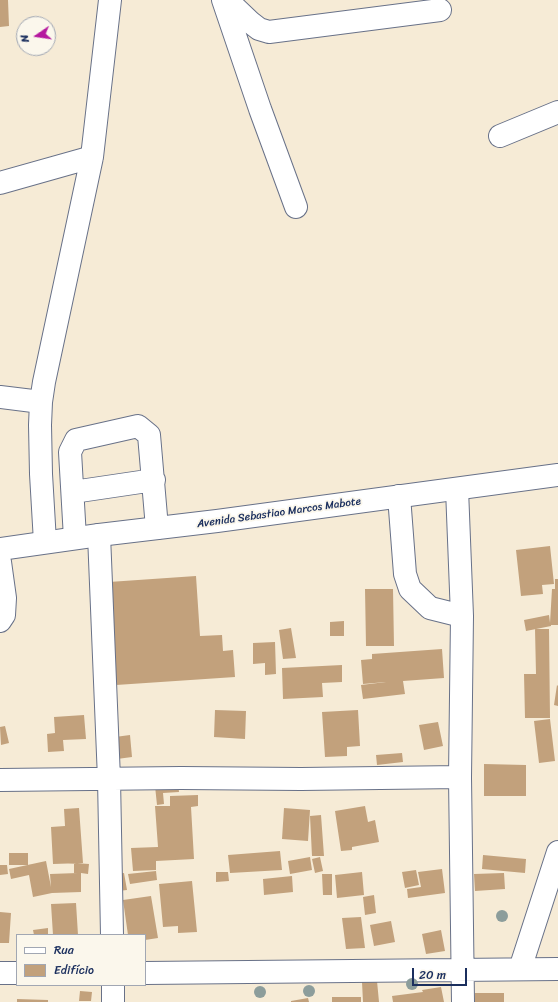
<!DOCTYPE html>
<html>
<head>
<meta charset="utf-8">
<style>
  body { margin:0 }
  #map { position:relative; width:558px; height:1002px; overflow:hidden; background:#f6ebd6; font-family:Sriracha,sans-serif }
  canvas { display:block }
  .legend { position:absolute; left:16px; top:934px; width:130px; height:52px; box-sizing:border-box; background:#fbf7ec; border:1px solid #a1a7b3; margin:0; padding:5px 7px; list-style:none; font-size:12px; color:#1b2f5e }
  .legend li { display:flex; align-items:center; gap:8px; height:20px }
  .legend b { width:20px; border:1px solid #a1a7b3 }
  .north { position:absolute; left:16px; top:16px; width:40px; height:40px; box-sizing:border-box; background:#fbf7ec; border:1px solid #a1a7b3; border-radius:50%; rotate:257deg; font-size:11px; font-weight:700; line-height:16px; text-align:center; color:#1b2f5e }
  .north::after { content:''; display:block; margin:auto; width:14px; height:18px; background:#b5179e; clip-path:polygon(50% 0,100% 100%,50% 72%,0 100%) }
  .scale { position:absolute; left:412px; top:968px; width:55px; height:18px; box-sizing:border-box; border:2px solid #1b2f5e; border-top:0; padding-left:5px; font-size:12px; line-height:14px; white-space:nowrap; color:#1b2f5e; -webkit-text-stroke:3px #fbf7ec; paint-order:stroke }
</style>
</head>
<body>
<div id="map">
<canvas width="558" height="1002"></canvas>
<ul class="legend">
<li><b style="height:5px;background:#fff"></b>Rua</li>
<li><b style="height:11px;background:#c2a17c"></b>Edifício</li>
</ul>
<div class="north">N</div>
<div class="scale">20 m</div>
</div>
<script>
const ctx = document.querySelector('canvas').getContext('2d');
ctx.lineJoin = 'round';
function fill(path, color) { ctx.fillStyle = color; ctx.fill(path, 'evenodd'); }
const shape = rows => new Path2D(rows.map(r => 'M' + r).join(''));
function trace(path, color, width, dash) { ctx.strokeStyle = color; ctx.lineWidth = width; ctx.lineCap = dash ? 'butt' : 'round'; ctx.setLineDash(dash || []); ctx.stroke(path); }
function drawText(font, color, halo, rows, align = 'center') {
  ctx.font = font + ' Sriracha,sans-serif'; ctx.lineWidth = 3.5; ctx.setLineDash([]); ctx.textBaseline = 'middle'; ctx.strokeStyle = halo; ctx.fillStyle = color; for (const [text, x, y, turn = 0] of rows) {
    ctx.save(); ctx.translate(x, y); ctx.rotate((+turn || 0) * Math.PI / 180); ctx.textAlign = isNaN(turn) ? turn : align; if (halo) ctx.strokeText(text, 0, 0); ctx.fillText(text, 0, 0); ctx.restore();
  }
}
fill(shape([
  [0,0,8,0,9,26,0,27],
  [550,546,554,584,542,585,543,594,521,596,516,550],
  [196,576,200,636,222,635,223,651,233,650,235,677,116,685,109,582],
  [555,579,558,579,558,625,551,625,551,626,526,631,524,620,549,615,550,623,552,589,555,589],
  [365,589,393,589,394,646,366,646],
  [344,621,344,636,330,636,330,622],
  [291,628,296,658,283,659,279,630],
  [535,629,549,629,550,718,525,718,524,674,536,674],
  [275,642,276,674,265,675,265,663,253,664,253,643],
  [442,649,444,678,403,681,405,694,363,699,361,685,386,682,363,684,361,660,372,659,372,654],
  [342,665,342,682,322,683,323,697,283,699,282,668],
  [557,685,558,686,558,706,554,705],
  [215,710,246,711,245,739,214,737],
  [358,710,360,746,347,747,347,756,325,757,322,712],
  [84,715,86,739,63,740,64,751,48,752,47,734,55,733,54,717],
  [550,719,555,761,539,763,534,721],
  [438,722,443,746,424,750,419,725],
  [5,726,9,743,1,745,0,727],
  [130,735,132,757,117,759,115,737],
  [402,753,403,762,377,765,376,755],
  [484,764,526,765,526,796,484,796],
  [178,783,179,792,163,793,164,804,157,805,155,786],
  [198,795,198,806,191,807,194,859,156,861,156,870,133,871,131,848,158,847,155,806,170,806,170,796],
  [365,806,368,822,375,820,379,842,352,847,352,850,341,851,335,811],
  [79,808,83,863,53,864,51,827,65,826,64,809],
  [284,808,310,810,308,841,282,839],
  [321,815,324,856,312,856,310,816],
  [280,851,282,870,230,873,228,855],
  [9,853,28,853,28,865,9,865],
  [483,855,526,859,525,873,482,869],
  [310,857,312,870,290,874,288,861],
  [320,857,323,871,315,873,312,859],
  [46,861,51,887,50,874,78,873,74,873,74,863,89,864,88,874,81,873,81,892,52,893,33,897,29,875,11,879,9,869],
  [0,865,7,865,8,874,0,875],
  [442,869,445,893,408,898,407,889,421,887,418,872],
  [416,870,419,885,405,888,402,872],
  [156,871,157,880,130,884,128,874],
  [216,872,228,872,229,881,216,882],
  [362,872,364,895,337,898,335,875],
  [124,873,127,890,118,891,116,874],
  [504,873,505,889,475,891,474,874],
  [322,874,332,874,332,895,323,895],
  [292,876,293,892,264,895,263,879],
  [192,881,197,932,178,933,178,926,163,927,159,884],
  [374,895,376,913,365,915,363,897],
  [151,896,158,938,145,940,145,935,128,935,123,900],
  [76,903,78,935,53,935,51,904],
  [0,912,11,913,9,943,0,943],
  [361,917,365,948,346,949,342,918],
  [391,921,395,942,374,946,370,925],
  [48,928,48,935,34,935,33,930],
  [441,930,445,951,426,954,422,934],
  [377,981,379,1002,363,1002,362,982],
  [441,987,444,1002,424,1002,423,995,424,1002,393,1002,392,996,423,992,422,990],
  [80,991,92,992,91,1001,79,1001],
  [475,993,504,993,504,1002,475,1002],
  [332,997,361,997,361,1002,332,1002],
  [308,998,309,1002,291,1002,291,1001],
  [17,999,48,1000,48,1002,17,1002]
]), '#c2a17c');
const minor = shape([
  [223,0,260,109,296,207],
  [227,0,250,22,259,29,269,32,440,10],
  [500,136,558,112],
  [0,183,92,157],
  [0,397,41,402],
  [457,489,462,616,460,777,463,1002],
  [73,492,154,480],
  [399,496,405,574,410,589,430,608,462,616],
  [99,535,109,779,112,935],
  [75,538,70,452,76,440,138,426,149,435,157,528],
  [45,542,41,474,40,425,41,402,44,382,92,157,110,0],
  [0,562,5,598,4,615,0,621],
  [0,780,181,778,301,779,460,777],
  [520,969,558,852],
  [0,973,17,973],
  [145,973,558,969],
  [113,1002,113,985]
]);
const major = shape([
  [0,549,99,535,217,521,558,475]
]);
trace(minor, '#687188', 24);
trace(major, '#687188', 24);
trace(minor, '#fff', 22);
trace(major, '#fff', 22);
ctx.fillStyle = '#8c9d9b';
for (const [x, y] of [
  [502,916],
  [412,984],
  [309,991],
  [260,992]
]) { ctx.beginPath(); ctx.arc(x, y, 6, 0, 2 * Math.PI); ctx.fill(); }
drawText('11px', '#1b2f5e', '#fbf7ec', [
  ["Avenida Sebastiao Marcos Mabote",279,513,-8]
]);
</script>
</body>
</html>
